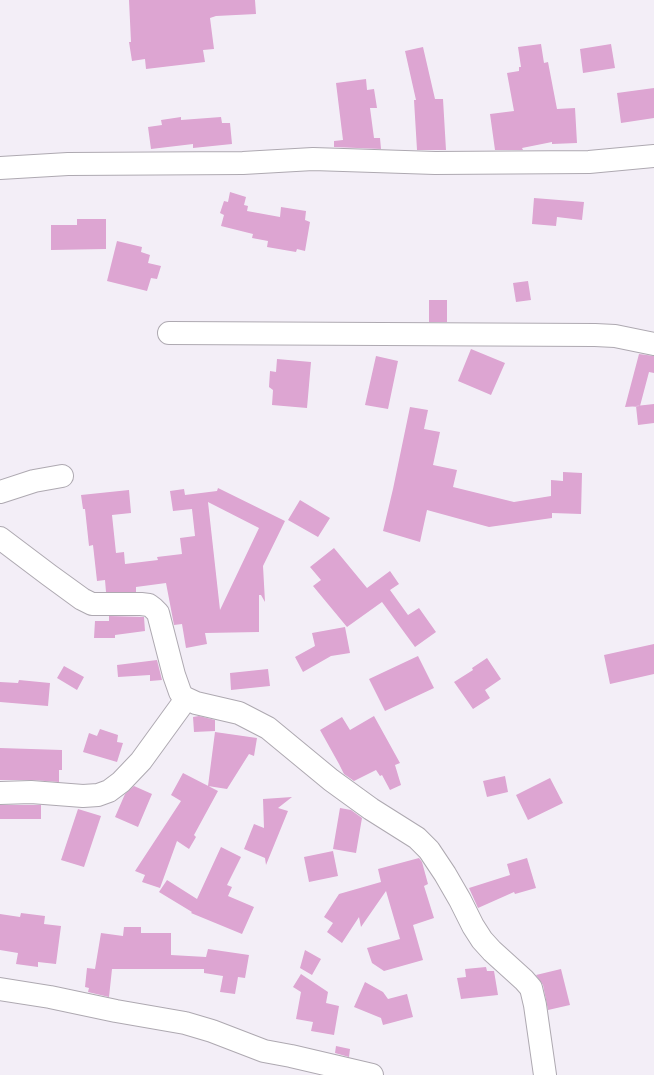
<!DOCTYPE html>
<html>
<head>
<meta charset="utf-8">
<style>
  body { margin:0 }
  canvas { display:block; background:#f3eef7 }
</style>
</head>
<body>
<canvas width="654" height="1075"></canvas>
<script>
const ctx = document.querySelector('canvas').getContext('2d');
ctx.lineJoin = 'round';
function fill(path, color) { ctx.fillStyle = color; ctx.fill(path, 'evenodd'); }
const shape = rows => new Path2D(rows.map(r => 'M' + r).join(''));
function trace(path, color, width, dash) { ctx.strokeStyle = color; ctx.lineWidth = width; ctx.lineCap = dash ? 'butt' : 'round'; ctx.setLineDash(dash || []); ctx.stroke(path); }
fill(shape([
  [129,0,255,0,256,14,216,16,210,18,214,49,203,50,205,62,146,69,145,59,132,61,129,42,131,42],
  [541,44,544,63,548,62,557,109,575,108,577,143,552,144,552,142,522,148,523,150,495,150,490,114,514,111,507,73,519,71,519,67,521,67,518,47],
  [611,44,615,68,583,73,580,49],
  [423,47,435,99,443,99,446,150,417,150,414,100,416,100,405,51],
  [366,79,367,90,374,89,377,108,370,108,374,138,380,138,381,149,334,147,334,141,343,140,336,83],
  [654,88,654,118,621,123,617,93],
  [181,117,181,120,221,117,222,123,230,123,232,144,193,148,193,144,151,149,148,127,162,125,161,120],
  [230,192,246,197,244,205,248,206,247,211,280,217,281,207,306,211,305,220,310,222,305,251,297,249,296,252,267,247,268,241,252,238,253,234,221,226,224,215,220,213,224,201,228,202],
  [534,198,584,202,582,220,557,217,556,226,532,224],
  [77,219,106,219,106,249,51,250,51,225,77,225],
  [117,241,142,247,141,252,150,255,148,263,161,266,157,279,151,278,147,291,107,281],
  [528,281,531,300,516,302,513,283],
  [429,300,447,300,447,322,429,322],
  [471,349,505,363,491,395,458,381],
  [639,354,654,356,654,373,649,372,640,406,625,407],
  [376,356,398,361,388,409,365,405],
  [277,359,311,362,307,408,272,405,273,390,269,387,270,371,276,372],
  [654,404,654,423,638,425,636,406],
  [410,407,428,410,424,429,440,432,433,465,457,470,453,487,514,502,551,496,551,480,563,481,563,472,582,473,581,514,552,513,552,518,489,527,427,510,420,542,383,531,393,489],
  [218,488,285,521,263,566,265,602,261,595,259,595,259,632,205,633,207,644,186,648,182,624,174,625,166,583,136,587,136,592,106,592,105,580,97,581,93,545,89,546,85,509,83,509,81,495,129,490,131,513,112,515,116,553,124,552,125,564,158,560,157,557,182,554,180,538,195,536,192,509,173,511,170,491,184,489,185,495,217,491],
  [208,502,259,528,220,610],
  [300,500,330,518,318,537,288,520],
  [334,548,367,588,390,571,399,584,390,590,408,615,419,608,436,632,415,647,382,602,347,627,313,586,321,580,310,567],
  [109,616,144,617,145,631,115,635,115,638,94,638,95,621,109,621],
  [345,627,350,653,331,656,303,672,295,657,315,646,312,633],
  [654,644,654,674,610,684,604,655],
  [418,656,434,688,385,711,369,679],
  [487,658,501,679,485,690,490,698,473,709,454,682,473,670,472,668],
  [157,660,162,680,150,681,150,675,118,677,117,665],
  [64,666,84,677,77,690,57,678],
  [268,669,270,686,231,690,230,673],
  [19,680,50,683,48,706,0,702,0,682,18,683],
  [199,716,215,720,215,731,194,732,193,717],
  [374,716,400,763,395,765,401,785,390,790,382,775,380,776,376,770,354,781,344,774,339,764,320,730,342,717,350,730],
  [100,729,118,735,117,742,123,743,117,762,83,752,89,733,97,736],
  [215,732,257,738,254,756,249,754,227,789,208,786],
  [0,748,62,750,62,770,59,770,59,782,32,780,0,780],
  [183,773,218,791,194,835,196,837,189,849,177,841,160,888,142,882,145,875,135,871,181,801,171,795],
  [505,776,508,792,487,797,483,781],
  [550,778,563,803,528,820,516,795],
  [134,786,152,794,138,827,115,817,125,794],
  [292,797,278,808,288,811,266,865,265,858,244,849,254,824,264,828,263,799],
  [0,805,41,805,41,819,0,819],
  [340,808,351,810,362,818,356,853,333,849],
  [78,809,101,816,84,867,61,860],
  [221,847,241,857,227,885,232,887,228,896,254,907,242,934,191,913,192,912,159,892,167,880,197,899],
  [333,851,338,876,309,882,304,857],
  [419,858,422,862,428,884,424,886,434,918,413,925,423,960,384,971,372,963,367,948,400,939,386,891,361,927,359,917,342,943,327,932,333,923,324,917,339,894,381,882,378,869],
  [527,858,536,888,515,894,514,892,478,908,469,888,510,875,507,864],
  [21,913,45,916,44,924,61,926,56,964,38,962,38,967,16,964,18,953,0,950,0,914,20,917],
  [124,927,141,927,141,933,171,933,171,955,206,957,208,949,249,955,245,978,238,977,235,994,220,992,223,976,204,973,204,969,112,969,109,997,88,992,89,988,85,987,87,968,95,969,101,933,123,936],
  [305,950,321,959,312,975,300,968],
  [486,967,487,971,494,971,498,995,461,999,457,978,466,977,465,969],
  [561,969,570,1005,548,1010,543,985,536,975],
  [301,974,328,992,326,1003,339,1006,334,1035,311,1031,313,1022,296,1019,301,992,293,987],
  [365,982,383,992,388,999,407,994,413,1017,383,1025,381,1018,354,1007],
  [336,1046,350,1049,349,1057,335,1053]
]), '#dda5d2');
const minor = shape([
  [0,168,68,164,243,163,313,159,435,163,589,162,654,156],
  [169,333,595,335,615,336,654,344],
  [0,492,34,481,62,476],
  [0,538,49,575,82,599,92,604,141,604,149,605,153,608,158,613,174,675,180,692,183,697,196,703,239,713,268,728,331,780,371,809,417,838,429,850,445,874,460,900,473,926,482,940,492,951,524,980,531,988,535,1005,545,1075],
  [0,793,31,792,83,796,98,795,109,791,121,782,141,761,186,699],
  [0,989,50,997,116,1011,185,1023,212,1031,264,1051,291,1056,372,1075]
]);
trace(minor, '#aea9b1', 24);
trace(minor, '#fff', 22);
</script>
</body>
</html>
